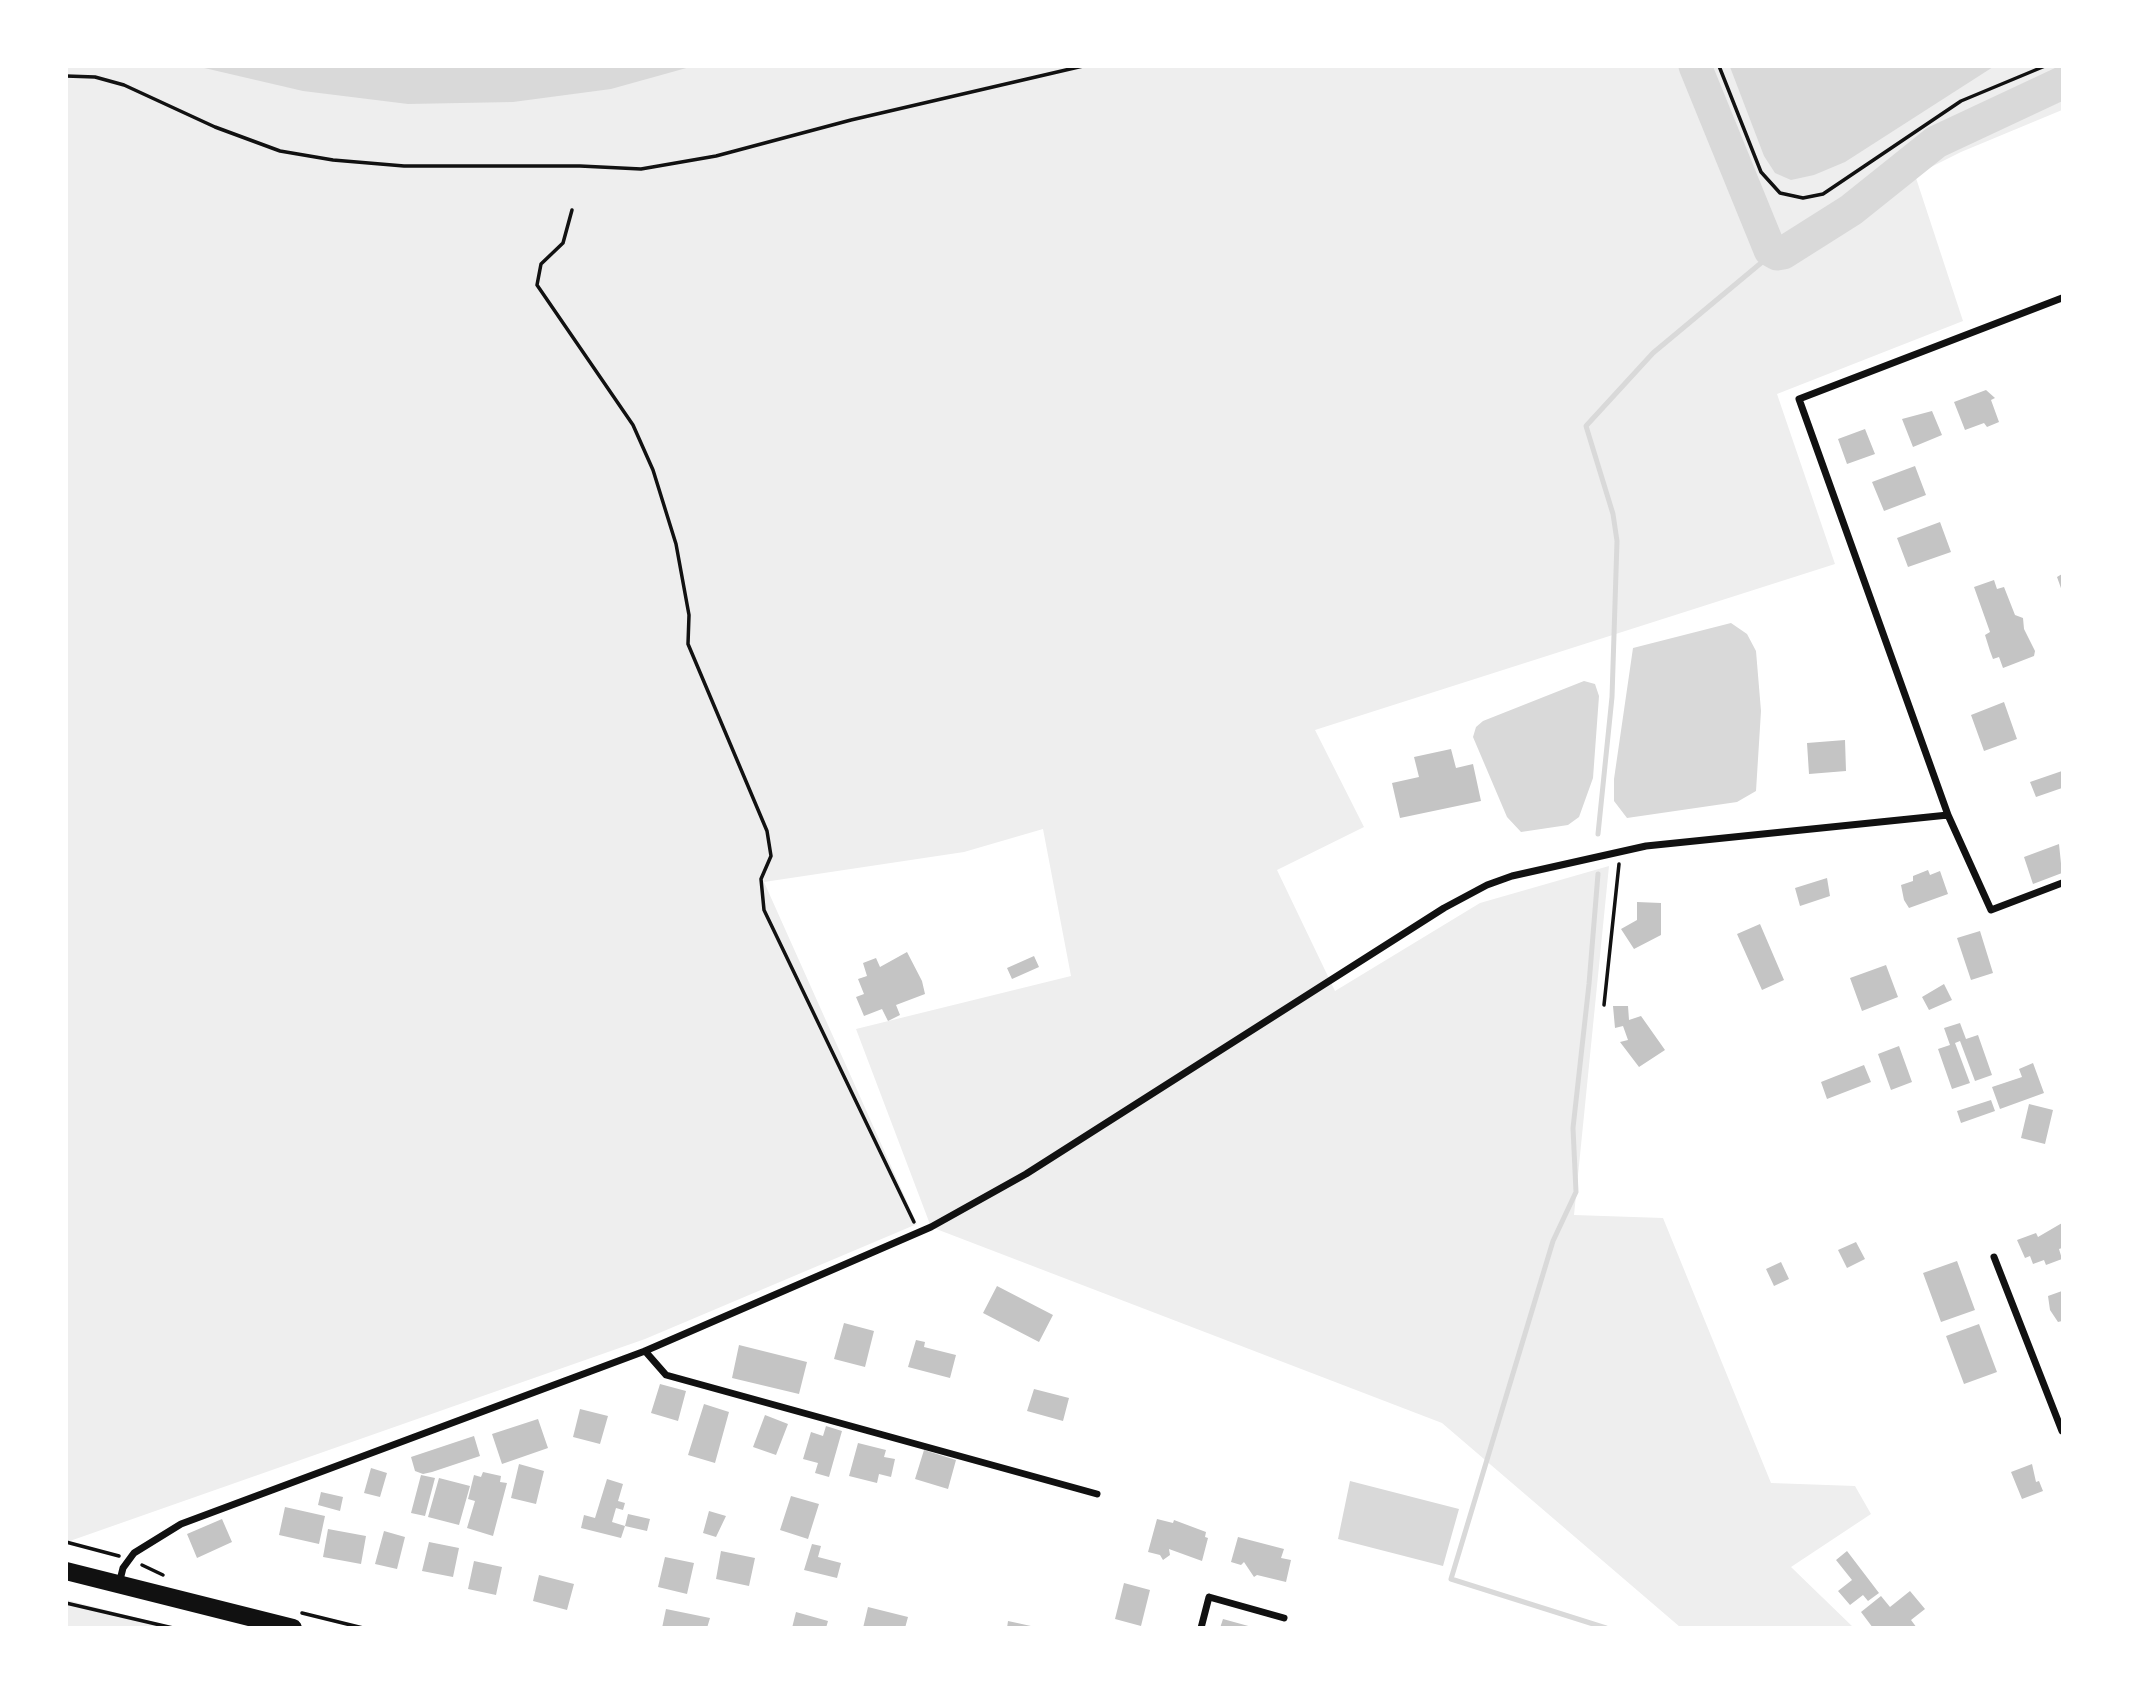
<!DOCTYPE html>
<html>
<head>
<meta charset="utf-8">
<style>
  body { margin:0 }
  #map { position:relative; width:2129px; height:1694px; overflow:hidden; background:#fff; font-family:"Fira Sans Condensed",sans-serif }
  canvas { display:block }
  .frame { position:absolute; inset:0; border:68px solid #fff; pointer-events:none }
</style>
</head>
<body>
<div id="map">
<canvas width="2129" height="1694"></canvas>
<div class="frame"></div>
</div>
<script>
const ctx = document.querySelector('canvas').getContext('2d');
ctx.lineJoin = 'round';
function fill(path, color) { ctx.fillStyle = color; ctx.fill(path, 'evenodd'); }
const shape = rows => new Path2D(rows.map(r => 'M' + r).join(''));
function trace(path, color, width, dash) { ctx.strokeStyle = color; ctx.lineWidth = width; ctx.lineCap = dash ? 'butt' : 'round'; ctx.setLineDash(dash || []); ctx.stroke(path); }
fill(shape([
  [66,67,2062,67,2062,110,1961,152,1915,175,1963,321,1777,394,1835,564,1315,730,1364,827,1277,870,1335,991,1480,903,1609,866,1574,1215,1663,1218,1771,1483,1855,1486,1871,1514,1791,1567,1853,1627,1680,1627,1442,1423,931,1227,856,1029,1071,976,1043,829,964,852,764,882,917,1224,645,1339,67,1542],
  [67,1600,173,1627,67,1627]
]), '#eee');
fill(shape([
  [200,67,690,67,611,89,513,102,408,104,303,91],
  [1730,67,1993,67,1845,162,1814,175,1791,180,1775,173,1764,156],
  [1731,623,1747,634,1756,651,1761,711,1756,791,1737,802,1627,818,1614,801,1614,779,1633,648],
  [1584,681,1595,684,1599,696,1593,778,1579,817,1568,825,1521,832,1507,817,1473,737,1476,727,1483,721],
  [1350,1481,1459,1509,1443,1566,1338,1539]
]), '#d9d9d9');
trace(shape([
  [1598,834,1612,697,1617,541,1613,514,1586,426,1653,353,1773,253],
  [1598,874,1589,984,1573,1128,1576,1192,1553,1241,1451,1579,1606,1628]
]), '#d9d9d9', 5);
trace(shape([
  [1695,66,1770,250,1777,254,1783,253,1851,210,1936,142,2062,83]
]), '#d9d9d9', 33);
fill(shape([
  [1986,390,1995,398,1991,400,1999,422,1987,427,1984,423,1965,430,1954,402],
  [1932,411,1942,435,1913,447,1902,419],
  [1865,429,1875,454,1847,464,1838,439],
  [1915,466,1926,495,1884,511,1872,482],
  [1940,522,1951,552,1908,567,1897,538],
  [2062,574,2062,591,2057,577],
  [1994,580,1997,589,2004,587,2015,615,2023,618,2024,629,2035,651,2034,656,2003,668,1999,657,1993,659,1990,651,1985,635,1990,632,1974,587],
  [2004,702,2017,739,1984,751,1971,715],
  [1845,740,1846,771,1809,774,1807,743],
  [1451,749,1456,768,1473,764,1481,801,1400,818,1392,783,1419,777,1414,757],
  [2062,771,2062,788,2036,797,2030,782],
  [2059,844,2062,873,2033,884,2024,857],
  [1928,870,1930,875,1940,871,1948,894,1909,908,1904,900,1901,885,1913,881,1913,876],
  [1827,878,1830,896,1800,906,1795,888],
  [1637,902,1661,903,1661,935,1634,949,1621,929,1637,920],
  [1760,924,1784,980,1762,990,1737,934],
  [1980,931,1993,973,1971,980,1957,938],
  [907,952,922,981,925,994,896,1005,900,1015,888,1021,882,1009,864,1016,856,997,864,994,858,979,867,976,863,963,876,958,880,967],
  [1034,956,1039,967,1012,979,1007,968],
  [1886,965,1898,997,1862,1011,1850,978],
  [1944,984,1952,1000,1929,1010,1922,997],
  [1613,1006,1628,1006,1629,1020,1641,1016,1665,1050,1639,1067,1620,1042,1628,1040,1623,1026,1615,1028],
  [1960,1023,1966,1039,1978,1035,1992,1075,1975,1081,1960,1041,1955,1043,1970,1083,1952,1089,1938,1049,1950,1045,1944,1028],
  [1899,1046,1912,1082,1891,1090,1878,1054],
  [2033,1063,2044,1093,2000,1109,1992,1087,2022,1077,2019,1069],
  [1864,1065,1871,1082,1827,1099,1821,1082],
  [1991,1100,1995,1111,1961,1123,1957,1111],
  [2029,1104,2053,1110,2045,1144,2021,1138],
  [2062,1223,2062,1248,2059,1249,2062,1259,2046,1265,2044,1260,2033,1264,2030,1256,2025,1258,2017,1240,2036,1233,2038,1237],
  [1856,1242,1865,1259,1847,1268,1838,1250],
  [1957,1261,1975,1310,1941,1322,1923,1273],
  [1781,1262,1789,1279,1774,1286,1766,1269],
  [997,1286,1053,1315,1039,1342,983,1313],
  [2062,1291,2062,1321,2058,1322,2050,1310,2048,1296],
  [844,1323,874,1331,865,1367,834,1359],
  [1979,1324,1997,1372,1964,1384,1946,1336],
  [916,1340,925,1342,924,1347,956,1355,950,1378,908,1367],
  [739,1345,807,1362,799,1394,732,1378],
  [660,1384,686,1391,678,1421,651,1413],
  [1034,1389,1069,1398,1063,1421,1027,1411],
  [704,1404,729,1412,715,1463,688,1455],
  [580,1409,608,1416,600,1444,573,1437],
  [765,1415,788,1424,776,1455,753,1447],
  [538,1419,548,1448,502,1464,492,1434],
  [826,1426,842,1431,829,1477,815,1473,818,1463,803,1459,811,1432,823,1436],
  [474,1436,480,1456,432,1472,423,1474,415,1471,411,1457],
  [858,1443,886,1450,884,1457,895,1459,891,1477,879,1474,877,1483,849,1476],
  [924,1450,956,1460,948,1489,915,1479],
  [519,1464,544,1471,536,1504,511,1498],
  [2032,1464,2036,1482,2039,1481,2043,1491,2022,1499,2011,1472],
  [371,1468,387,1473,380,1497,364,1493],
  [483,1472,501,1476,500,1482,507,1483,493,1536,467,1528,475,1501,468,1499,474,1475,481,1477],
  [421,1475,435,1478,425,1516,411,1513],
  [439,1478,470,1486,459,1525,428,1517],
  [607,1479,623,1484,618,1501,625,1503,623,1510,616,1508,612,1522,625,1526,628,1514,650,1519,647,1531,625,1526,621,1538,581,1528,584,1515,595,1518],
  [321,1492,343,1497,340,1511,318,1505],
  [791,1496,819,1504,808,1539,780,1530],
  [285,1507,325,1516,319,1544,279,1535],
  [709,1511,726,1516,716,1537,703,1533],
  [222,1519,232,1542,197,1558,187,1534],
  [1157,1519,1173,1523,1174,1520,1206,1532,1205,1537,1208,1538,1202,1561,1169,1549,1170,1555,1163,1560,1160,1555,1148,1552],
  [328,1529,366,1536,361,1564,323,1557],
  [384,1531,405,1537,397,1569,375,1564],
  [1238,1537,1284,1549,1281,1558,1291,1560,1286,1582,1257,1575,1254,1577,1244,1562,1241,1565,1231,1562],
  [429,1542,459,1548,453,1577,422,1571],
  [812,1544,821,1546,818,1557,841,1563,837,1578,804,1570],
  [721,1551,755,1558,749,1586,716,1579],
  [1847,1551,1879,1593,1868,1601,1863,1595,1850,1605,1838,1591,1852,1580,1836,1560],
  [665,1557,694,1563,687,1594,658,1587],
  [474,1561,502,1567,496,1595,468,1589],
  [539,1575,574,1584,567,1610,533,1601],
  [1124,1583,1150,1590,1141,1626,1115,1619],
  [1910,1591,1925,1609,1911,1620,1917,1628,1873,1628,1861,1612,1881,1596,1890,1607],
  [868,1607,908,1617,905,1628,863,1628],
  [666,1609,710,1618,707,1628,662,1628],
  [796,1612,828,1621,826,1628,792,1628],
  [1223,1619,1252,1627,1252,1628,1220,1628],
  [1008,1621,1031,1626,1031,1628,1007,1628]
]), '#c4c4c4');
trace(shape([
  [1719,66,1761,172,1780,193,1803,198,1823,194,1961,101,2045,66],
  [66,76,95,77,124,85,215,127,280,151,333,160,404,166,580,166,641,169,716,156,851,120,1083,66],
  [572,210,563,243,541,264,537,285,633,425,653,470,676,544,689,615,688,644,767,831,771,856,761,879,764,910,914,1222],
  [1604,1005,1619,864],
  [66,1542,119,1556],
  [142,1565,163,1575],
  [66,1603,173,1628],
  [302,1613,363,1628]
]), '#111', 3.5);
trace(shape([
  [2062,298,1799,399,1948,815,1991,910,2062,883],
  [1994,1257,2062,1431],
  [645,1351,666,1375,1097,1494],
  [119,1584,123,1568,134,1553,181,1524,645,1351,931,1227,1026,1174,1444,908,1487,885,1512,876,1646,846,1948,815],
  [1201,1628,1209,1597,1284,1618]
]), '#111', 7);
trace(shape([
  [66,1571,293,1628]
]), '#111', 18);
</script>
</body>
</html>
